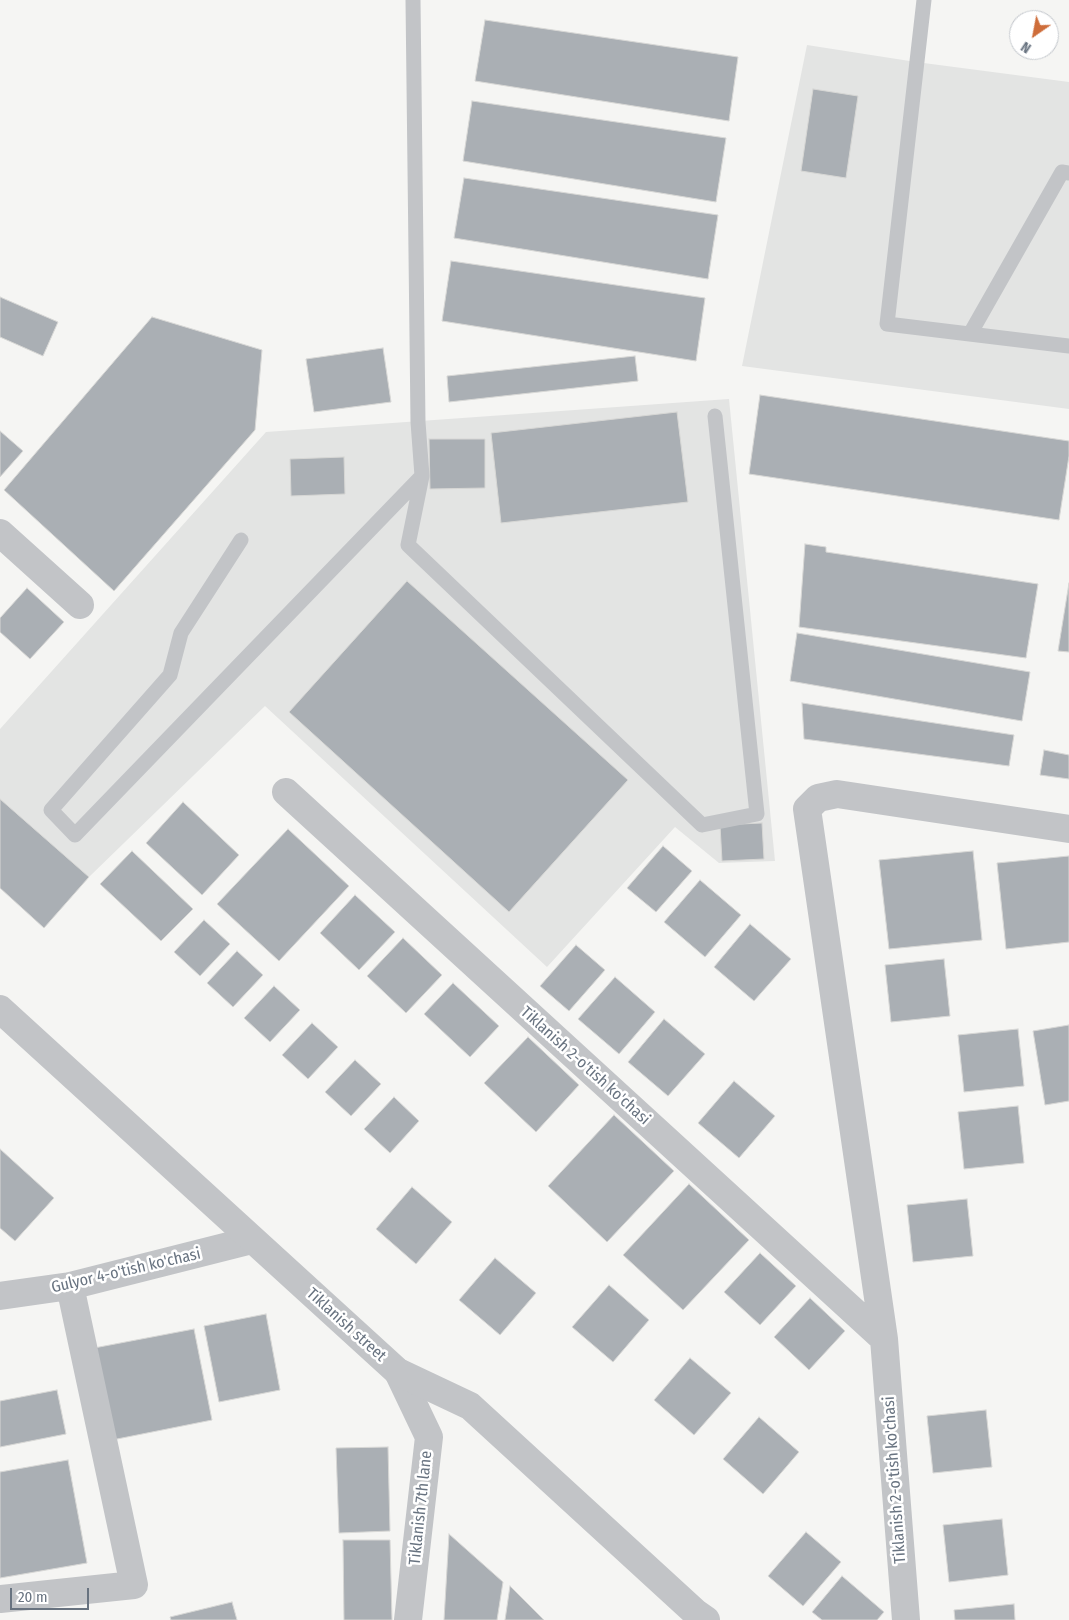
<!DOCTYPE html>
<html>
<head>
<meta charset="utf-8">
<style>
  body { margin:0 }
  #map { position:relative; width:1069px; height:1620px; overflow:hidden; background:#f5f5f3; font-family:"Fira Sans Condensed",sans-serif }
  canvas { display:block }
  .north { position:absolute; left:1009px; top:10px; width:50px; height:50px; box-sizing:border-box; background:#fff; border:1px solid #c3c7cc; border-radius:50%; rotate:213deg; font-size:14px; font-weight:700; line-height:20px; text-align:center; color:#687380 }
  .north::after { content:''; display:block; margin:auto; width:18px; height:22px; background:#ce6d3a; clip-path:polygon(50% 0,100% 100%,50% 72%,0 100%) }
  .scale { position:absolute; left:10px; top:1588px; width:79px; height:22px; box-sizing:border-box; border:2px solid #687380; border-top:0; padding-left:6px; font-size:15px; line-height:18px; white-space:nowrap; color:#687380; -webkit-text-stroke:4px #fff; paint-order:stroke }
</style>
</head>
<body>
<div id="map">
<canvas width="1069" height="1620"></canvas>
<div class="north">N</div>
<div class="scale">20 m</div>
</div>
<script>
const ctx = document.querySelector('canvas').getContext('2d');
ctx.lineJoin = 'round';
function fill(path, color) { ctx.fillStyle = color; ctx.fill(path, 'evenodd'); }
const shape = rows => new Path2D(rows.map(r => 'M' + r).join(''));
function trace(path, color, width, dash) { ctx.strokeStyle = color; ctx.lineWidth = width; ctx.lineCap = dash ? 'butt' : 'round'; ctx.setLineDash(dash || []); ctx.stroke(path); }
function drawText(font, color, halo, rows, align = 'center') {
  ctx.font = font + ' "Fira Sans Condensed",sans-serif'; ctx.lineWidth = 5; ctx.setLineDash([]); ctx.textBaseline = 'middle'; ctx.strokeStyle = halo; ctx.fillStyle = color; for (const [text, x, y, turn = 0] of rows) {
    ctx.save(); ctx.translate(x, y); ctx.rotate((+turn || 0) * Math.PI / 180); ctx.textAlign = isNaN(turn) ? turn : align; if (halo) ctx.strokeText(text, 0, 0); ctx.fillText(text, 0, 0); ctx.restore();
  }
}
fill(shape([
  [807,45,916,62,1069,82,1069,409,742,366],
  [729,399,775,861,719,863,675,827,547,967,265,706,89,877,0,799,0,729,266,432]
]), '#e3e4e3');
const building = shape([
  [485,20,738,57,729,121,475,81,485,20],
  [813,89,858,96,846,178,801,171,813,89],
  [472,101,726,138,716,202,463,161,472,101],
  [464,178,718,215,708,279,454,238,464,178],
  [451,261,705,298,696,361,442,321,451,261],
  [0,297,58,322,43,356,0,337,0,297],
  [152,317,262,350,255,430,114,591,4,490,152,317],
  [383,348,391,402,314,412,306,359,383,348],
  [635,356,638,381,449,402,447,376,635,356],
  [760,395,1069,441,1069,456,1059,520,749,474,760,395],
  [677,412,688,502,501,523,491,433,677,412],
  [0,431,23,451,0,477,0,431],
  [429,439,485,439,485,488,430,489,429,439],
  [344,457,345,494,291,496,290,459,344,457],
  [805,544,826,547,826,552,1038,584,1026,658,799,627,805,544],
  [407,581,628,780,509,912,289,712,407,581],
  [1069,583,1069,652,1058,651,1069,583],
  [27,588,64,622,30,659,0,632,0,618,27,588],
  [797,633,1030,672,1022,721,790,681,797,633],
  [802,703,1014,735,1009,766,804,739,802,703],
  [1044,750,1069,755,1069,779,1040,775,1044,750],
  [0,799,89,877,44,928,0,888,0,799],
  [183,802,239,855,202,895,146,843,183,802],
  [762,823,764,859,722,861,720,825,762,823],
  [288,829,349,886,279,961,217,904,288,829],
  [663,846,692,871,656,912,627,888,663,846],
  [132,851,193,909,161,941,100,884,132,851],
  [973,851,982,940,889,949,879,860,973,851],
  [1069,856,1069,942,1006,949,997,863,1069,856],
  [700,880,741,915,705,957,664,922,700,880],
  [355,895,395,932,359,970,320,933,355,895],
  [204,920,230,944,200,976,174,952,204,920],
  [750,924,791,959,754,1001,714,967,750,924],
  [403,938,442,975,406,1013,367,976,403,938],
  [576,945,605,970,569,1011,540,986,576,945],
  [237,951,263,975,233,1007,207,983,237,951],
  [944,959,950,1016,891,1022,885,965,944,959],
  [615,977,655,1012,619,1054,578,1019,615,977],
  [453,983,499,1026,470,1057,424,1014,453,983],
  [274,986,300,1010,270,1042,244,1018,274,986],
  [664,1019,705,1054,668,1096,628,1062,664,1019],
  [312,1023,338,1047,308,1079,282,1055,312,1023],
  [1069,1025,1069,1101,1045,1105,1033,1031,1069,1025],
  [1018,1029,1024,1086,964,1092,958,1035,1018,1029],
  [528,1037,579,1085,536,1132,484,1083,528,1037],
  [355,1060,381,1084,351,1116,325,1092,355,1060],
  [734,1081,775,1116,739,1158,698,1123,734,1081],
  [394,1097,419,1121,390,1153,364,1129,394,1097],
  [1018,1106,1024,1163,964,1169,958,1112,1018,1106],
  [614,1115,674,1171,607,1242,548,1186,614,1115],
  [0,1149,54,1198,15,1241,0,1228,0,1149],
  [689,1184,749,1240,683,1310,623,1255,689,1184],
  [412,1187,452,1222,416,1264,376,1229,412,1187],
  [967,1199,973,1256,913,1262,907,1205,967,1199],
  [760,1253,796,1286,760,1325,724,1292,760,1253],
  [495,1258,536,1293,500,1335,459,1300,495,1258],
  [609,1285,649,1320,613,1362,572,1327,609,1285],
  [810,1298,845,1331,809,1370,774,1337,810,1298],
  [266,1314,280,1390,219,1402,204,1326,266,1314],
  [194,1329,212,1420,112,1440,94,1348,194,1329],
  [690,1358,731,1393,694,1435,654,1400,690,1358],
  [57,1390,66,1434,0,1447,0,1401,57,1390],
  [986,1410,992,1467,933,1473,927,1416,986,1410],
  [759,1417,799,1452,763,1494,723,1459,759,1417],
  [388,1447,390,1531,339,1533,336,1448,388,1447],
  [68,1460,87,1563,0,1578,0,1472,68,1460],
  [1002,1519,1008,1575,949,1582,943,1525,1002,1519],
  [806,1532,841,1562,803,1606,768,1576,806,1532],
  [449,1534,503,1582,497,1620,444,1620,449,1534],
  [343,1540,390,1540,392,1620,344,1620,343,1540],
  [842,1576,884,1612,877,1620,822,1620,812,1612,842,1576],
  [510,1586,544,1620,505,1620,510,1586],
  [232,1602,237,1620,171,1620,170,1617,232,1602],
  [1014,1604,1015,1620,955,1620,954,1610,1014,1604]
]);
fill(building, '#aaafb4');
trace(building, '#d7d7d5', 1);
trace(shape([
  [413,0,418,422,422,476,408,545,702,825,757,814,715,416],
  [924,0,887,324,1069,346],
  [970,334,1062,172,1069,173],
  [241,540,181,633,170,675,51,810,75,835,422,476]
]), '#c2c4c7', 15);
trace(shape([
  [0,533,80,605],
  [286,792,884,1339],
  [0,1296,70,1286,252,1240],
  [398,1372,429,1437,408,1620],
  [0,1599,134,1585,70,1286],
  [906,1620,884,1339,807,809,818,798,837,794,1069,829]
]), '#c2c4c7', 28);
trace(shape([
  [0,1009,398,1372,470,1406,696,1613,706,1620]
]), '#c2c4c7', 28);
drawText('16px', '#687380', '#fff', [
  ["Tiklanish 2-o'tish ko'chasi",585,1066,42],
  ["Gulyor 4-o'tish ko'chasi",126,1271,-13],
  ["Tiklanish street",346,1325,42],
  ["Tiklanish 2-o'tish ko'chasi",895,1480,-94],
  ["Tiklanish 7th lane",421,1508,-84]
]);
</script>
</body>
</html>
